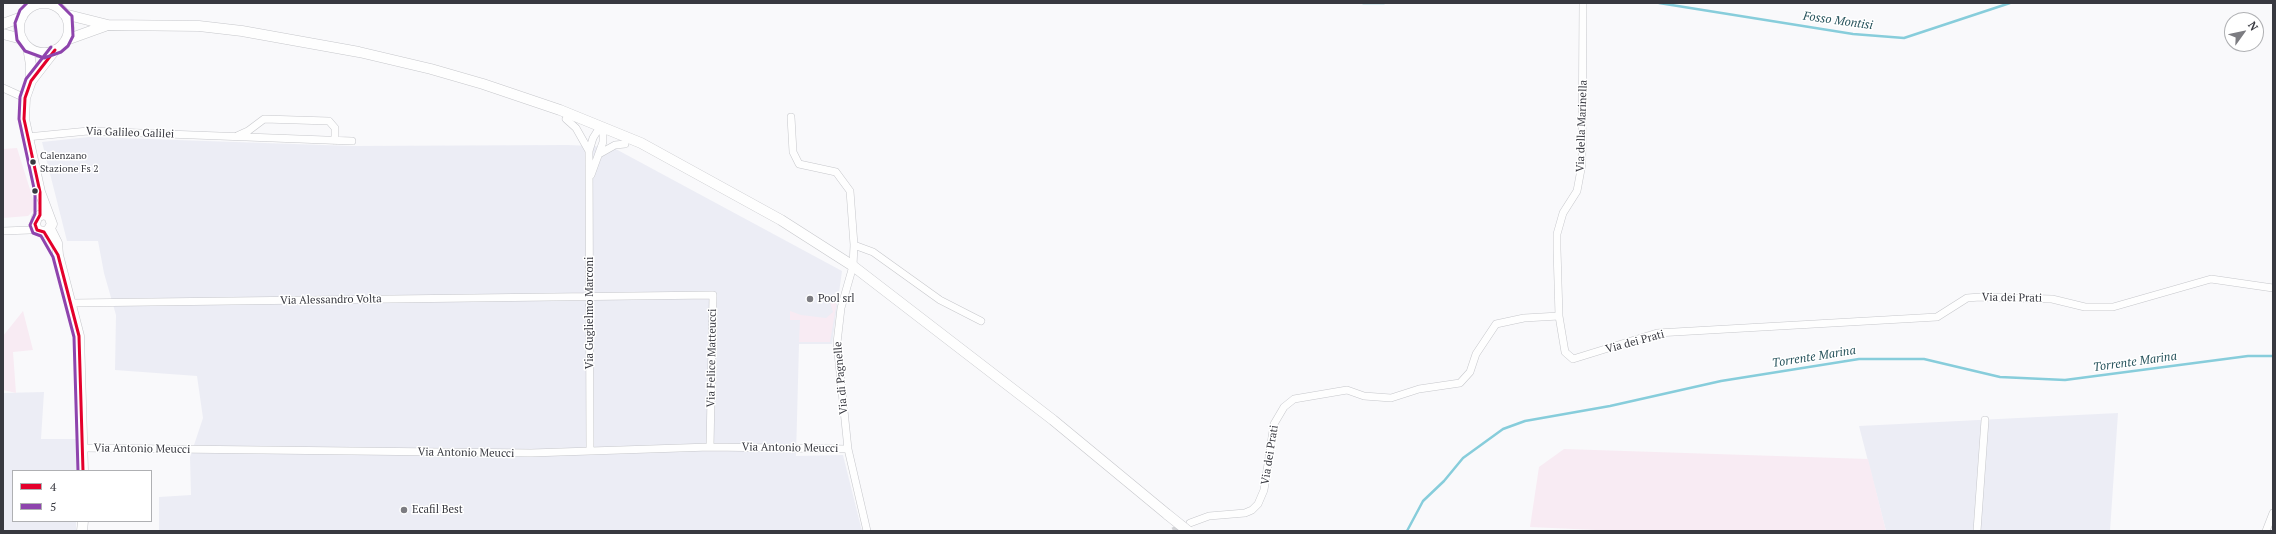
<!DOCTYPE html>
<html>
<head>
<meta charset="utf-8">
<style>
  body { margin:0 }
  #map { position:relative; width:2276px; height:534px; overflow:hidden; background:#f9f9fb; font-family:"PT Serif",serif }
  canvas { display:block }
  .frame { position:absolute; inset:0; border:4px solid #383940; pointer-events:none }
  .legend { position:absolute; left:12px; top:470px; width:140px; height:52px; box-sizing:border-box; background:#fff; border:1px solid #afb0b3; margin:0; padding:5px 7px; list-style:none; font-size:12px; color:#383940 }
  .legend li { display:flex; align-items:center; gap:8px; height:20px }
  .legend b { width:20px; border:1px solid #afb0b3 }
  .north { position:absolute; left:2224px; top:12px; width:40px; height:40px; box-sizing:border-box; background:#fff; border:1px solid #afb0b3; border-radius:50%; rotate:57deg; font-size:11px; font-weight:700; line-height:16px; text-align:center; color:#383940 }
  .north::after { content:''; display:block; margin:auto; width:14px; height:18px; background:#7c7c81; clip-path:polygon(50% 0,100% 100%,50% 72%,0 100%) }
</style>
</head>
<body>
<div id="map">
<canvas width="2276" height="534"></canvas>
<div class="frame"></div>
<ul class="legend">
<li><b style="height:5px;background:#e4002b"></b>4</li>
<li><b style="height:5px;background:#8e44ad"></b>5</li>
</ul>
<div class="north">N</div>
</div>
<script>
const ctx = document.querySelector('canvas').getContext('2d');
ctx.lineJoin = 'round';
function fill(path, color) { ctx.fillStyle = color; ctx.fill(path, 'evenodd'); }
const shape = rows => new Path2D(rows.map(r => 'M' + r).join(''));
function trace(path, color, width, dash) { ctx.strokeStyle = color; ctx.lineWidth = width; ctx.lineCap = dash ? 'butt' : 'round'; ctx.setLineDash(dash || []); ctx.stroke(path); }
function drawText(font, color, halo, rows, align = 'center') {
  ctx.font = font + ' "PT Serif",serif'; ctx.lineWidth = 3; ctx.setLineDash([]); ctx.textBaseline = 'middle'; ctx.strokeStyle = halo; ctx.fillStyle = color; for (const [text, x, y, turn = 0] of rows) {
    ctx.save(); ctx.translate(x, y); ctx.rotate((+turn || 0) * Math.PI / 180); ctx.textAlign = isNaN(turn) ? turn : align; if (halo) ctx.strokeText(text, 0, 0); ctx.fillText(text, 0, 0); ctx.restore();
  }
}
fill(shape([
  [89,137,352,146,568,145,612,147,842,271,832,344,799,344,796,456,843,455,862,531,159,531,159,497,191,495,190,457,203,418,197,376,115,370,116,315,104,273,98,241,67,241,42,142],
  [44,392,41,439,77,439,77,471,13,471,13,521,76,521,76,531,3,531,3,393],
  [2118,413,2110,531,1886,531,1859,426]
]), '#ecedf5');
fill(shape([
  [17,148,33,199,34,210,28,216,3,218,3,149],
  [835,294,838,295,830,342,799,342,800,320,790,320,790,311,801,315,826,318,833,312,830,302],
  [23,311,33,350,13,352,16,393,3,390,3,336],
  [1564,449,1868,459,1886,531,1618,531,1530,527,1539,467]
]), '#f8ebf3');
trace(shape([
  [1363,3,1384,3],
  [1659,3,1853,34,1904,38,2010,3],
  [1407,531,1423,501,1444,481,1463,458,1503,429,1525,421,1610,406,1721,381,1859,359,1924,359,2000,377,2065,380,2248,356,2273,356]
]), '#87cddb', 2.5);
trace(shape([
  [1173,531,1186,525]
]), '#d2d3d6', 7, [7, 3.5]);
const minor = shape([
  [1583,3,1582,164,1577,191,1563,213,1557,234,1557,249,1559,316,1565,352,1573,359,1657,333,1937,317,1967,298,1980,297,2052,299,2085,307,2113,307,2211,279,2273,288],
  [3,88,25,98],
  [791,117,793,152,799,164,836,172,850,191,854,245,853,266,841,308,837,343,848,449,867,531],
  [566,119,576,128,589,151],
  [237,136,248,131,264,119,329,121,335,128,335,141],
  [27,137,88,131,352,141],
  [599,154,615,145,625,144],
  [3,231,30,230,35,227],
  [854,245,873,252,940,300,981,321],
  [72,303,713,295,710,447],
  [83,448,531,453,710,447,848,449],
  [590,450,589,151,593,138,598,130,603,128,603,142,591,175],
  [1190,523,1209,516,1245,513,1252,510,1258,504,1264,490,1274,424,1284,407,1294,399,1347,390,1364,396,1391,398,1419,389,1460,383,1470,372,1476,354,1496,324,1524,318,1559,316],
  [1977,531,1985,420],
  [2266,531,2273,513]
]);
const secondary = shape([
  '19 28a25 25 0 1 1 50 0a25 25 0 1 1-50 0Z',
  [64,14,108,25,199,26,242,31,359,52,431,69,483,84,560,110,641,143,781,220,853,266,1053,420,1168,515],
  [3,24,22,17],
  [3,34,22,39],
  [66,40,105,26],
  [28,47,31,65,31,81,25,98,24,119,40,192,52,224,48,231,42,232,37,230,35,224,37,217,43,214,49,216],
  [31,81,55,50],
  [50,229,57,243,58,255,79,336,83,471],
  [82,531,83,521]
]);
trace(minor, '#c6c7cb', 8);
trace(secondary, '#c6c7cb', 11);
trace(minor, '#fefefe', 7);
trace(secondary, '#fefefe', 10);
const secondaryBridge = shape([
  [1168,515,1188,531]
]);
trace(secondaryBridge, '#c6c7cb', 11, []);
trace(secondaryBridge, '#fefefe', 10);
trace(shape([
  [55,50,31,81,25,98,24,119,40,192,40,215,35,224,37,230,44,232,58,255,79,336,83,471]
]), '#e4002b', 3);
trace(shape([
  [27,3,20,10,15,23,17,40,25,51,44,58,61,52,68,46,73,36,72,16,59,3],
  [51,47,26,79,20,97,19,119,35,193,35,214,30,225,33,233,41,236,53,257,74,337,78,471]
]), '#8e44ad', 3);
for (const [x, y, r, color] of [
  [33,162,3.5,"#383940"],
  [35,191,3.5,"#383940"],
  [810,299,4,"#7c7c81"],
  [404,510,4,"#7c7c81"]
]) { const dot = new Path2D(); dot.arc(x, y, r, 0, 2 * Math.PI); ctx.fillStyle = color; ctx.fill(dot); trace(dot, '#fff', 1.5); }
drawText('10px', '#383940', '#fff', [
  ["Calenzano",40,156],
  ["Stazione Fs 2",40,169]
], 'left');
drawText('11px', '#383940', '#fff', [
  ["Via della Marinella",1582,126,-88],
  ["Via Galileo Galilei",130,133,2],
  ["Via dei Prati",2012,298,1],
  ["Via Alessandro Volta",331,300,-1],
  ["Via Guglielmo Marconi",590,313,-90],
  ["Via dei Prati",1635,342,-15],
  ["Via Felice Matteucci",712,358,-89],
  ["Via di Pagnelle",841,378,-95],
  ["Via Antonio Meucci",790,448,1],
  ["Via Antonio Meucci",142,449,1],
  ["Via Antonio Meucci",466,453,1],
  ["Via dei Prati",1270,455,-81]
]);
drawText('11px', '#383940', '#fff', [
  ["Pool srl",818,299],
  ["Ecafil Best",412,510]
], 'left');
drawText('italic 12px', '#27535c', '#fff', [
  ["Fosso Montisi",1838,21,8],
  ["Torrente Marina",1814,357,-9],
  ["Torrente Marina",2135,362,-8]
]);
</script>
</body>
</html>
